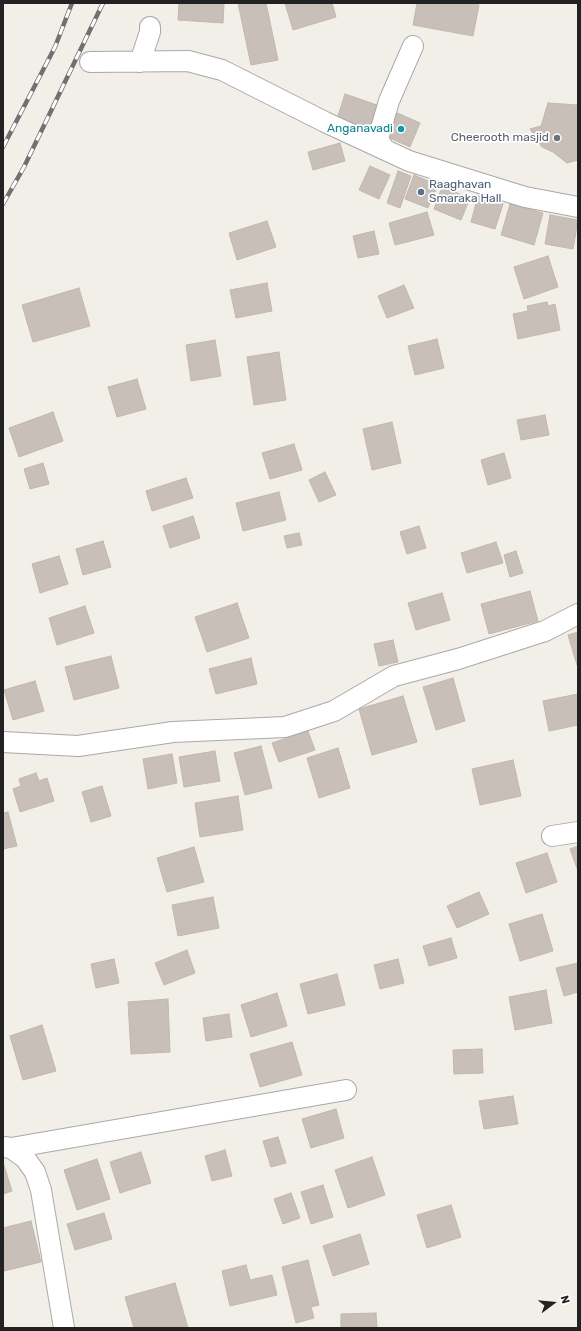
<!DOCTYPE html>
<html>
<head>
<meta charset="utf-8">
<style>
  body { margin:0 }
  #map { position:relative; width:581px; height:1331px; overflow:hidden; background:#f2efe9; font-family:Rubik,sans-serif }
  canvas { display:block }
  .frame { position:absolute; inset:0; border:4px solid #222; pointer-events:none }
  .north { position:absolute; left:533px; top:1283px; width:40px; height:40px; -webkit-text-stroke:3px #fff; paint-order:stroke; rotate:74deg; font-size:11px; font-weight:700; line-height:16px; text-align:center; color:#222 }
  .north::after { content:''; display:block; margin:auto; width:14px; height:18px; background:#222; clip-path:polygon(50% 0,100% 100%,50% 72%,0 100%) }
</style>
</head>
<body>
<div id="map">
<canvas width="581" height="1331"></canvas>
<div class="frame"></div>
<div class="north">N</div>
</div>
<script>
const ctx = document.querySelector('canvas').getContext('2d');
ctx.lineJoin = 'round';
function fill(path, color) { ctx.fillStyle = color; ctx.fill(path, 'evenodd'); }
const shape = rows => new Path2D(rows.map(r => 'M' + r).join(''));
function trace(path, color, width, dash) { ctx.strokeStyle = color; ctx.lineWidth = width; ctx.lineCap = dash ? 'butt' : 'round'; ctx.setLineDash(dash || []); ctx.stroke(path); }
function drawText(font, color, halo, rows, align = 'center') {
  ctx.font = font + ' Rubik,sans-serif'; ctx.lineWidth = 3.5; ctx.setLineDash([]); ctx.textBaseline = 'middle'; ctx.strokeStyle = halo; ctx.fillStyle = color; for (const [text, x, y, turn = 0] of rows) {
    ctx.save(); ctx.translate(x, y); ctx.rotate((+turn || 0) * Math.PI / 180); ctx.textAlign = isNaN(turn) ? turn : align; if (halo) ctx.strokeText(text, 0, 0); ctx.fillText(text, 0, 0); ctx.restore();
  }
}
const building = shape([
  [179,3,224,3,223,23,178,20,179,3],
  [238,3,266,3,278,60,251,65,238,3],
  [285,3,332,3,336,17,293,30,285,3],
  [417,3,469,3,479,5,473,36,413,25,417,3],
  [345,94,377,105,369,130,337,119,345,94],
  [548,103,578,105,578,160,567,163,553,152,542,147,530,129,541,126,548,103],
  [393,111,420,123,410,147,383,135,393,111],
  [340,143,345,161,313,170,308,152,340,143],
  [370,166,390,175,379,199,359,190,370,166],
  [398,171,411,176,400,208,387,203,398,171],
  [414,175,438,185,428,208,405,199,414,175],
  [442,187,470,198,461,220,434,209,442,187],
  [478,196,503,204,495,229,471,222,478,196],
  [510,204,543,213,534,245,501,235,510,204],
  [427,212,434,235,395,245,389,223,427,212],
  [550,215,578,220,573,249,545,244,550,215],
  [267,221,276,247,237,260,229,233,267,221],
  [374,231,379,254,358,258,353,236,374,231],
  [548,256,558,287,524,299,514,267,548,256],
  [267,283,272,311,236,318,230,290,267,283],
  [404,285,414,308,387,318,378,296,404,285],
  [79,288,90,326,33,342,22,305,79,288],
  [547,302,548,306,555,304,560,330,518,339,513,314,528,311,527,306,547,302],
  [437,339,444,368,415,375,408,346,437,339],
  [215,340,221,376,191,381,186,345,215,340],
  [279,352,286,400,254,405,247,357,279,352],
  [137,379,146,409,117,417,108,387,137,379],
  [53,412,63,441,19,457,9,428,53,412],
  [545,415,549,435,521,440,517,420,545,415],
  [392,422,401,463,372,470,363,429,392,422],
  [294,444,302,470,270,479,262,453,294,444],
  [504,453,511,478,488,485,481,460,504,453],
  [43,463,49,484,30,489,24,469,43,463],
  [325,472,336,495,319,502,309,480,325,472],
  [186,478,193,498,152,511,146,491,186,478],
  [279,492,286,520,243,531,236,503,279,492],
  [193,516,200,538,170,548,163,526,193,516],
  [419,526,426,548,407,554,400,532,419,526],
  [299,533,302,545,287,548,284,536,299,533],
  [103,541,111,567,83,575,76,549,103,541],
  [496,542,503,563,467,573,461,553,496,542],
  [516,551,523,573,510,577,504,555,516,551],
  [59,556,68,584,40,593,32,564,59,556],
  [530,591,538,621,489,634,481,604,530,591],
  [442,593,450,620,416,630,408,603,442,593],
  [237,603,249,638,207,652,195,617,237,603],
  [85,606,94,633,57,645,49,618,85,606],
  [578,632,578,664,577,665,568,635,578,632],
  [393,640,398,662,379,666,374,644,393,640],
  [111,656,119,688,74,700,65,667,111,656],
  [251,658,257,684,216,694,209,669,251,658],
  [453,678,465,721,436,730,423,687,453,678],
  [35,681,44,711,13,720,4,690,35,681],
  [578,694,578,725,549,731,543,701,578,694],
  [403,696,417,742,372,755,359,709,403,696],
  [308,731,315,750,279,762,272,743,308,731],
  [261,746,272,788,245,795,234,753,261,746],
  [338,748,350,788,319,798,307,758,338,748],
  [215,751,220,781,184,787,179,757,215,751],
  [172,754,177,783,148,789,143,759,172,754],
  [513,760,521,796,480,805,472,769,513,760],
  [36,773,39,781,47,778,54,801,20,812,13,789,21,786,19,779,36,773],
  [102,786,111,816,91,822,82,792,102,786],
  [238,796,243,830,200,837,195,803,238,796],
  [8,812,17,846,3,849,3,813,8,812],
  [578,846,578,871,570,849,578,846],
  [194,847,204,882,167,892,157,858,194,847],
  [547,853,557,882,526,893,516,863,547,853],
  [479,892,489,914,457,928,447,906,479,892],
  [213,897,219,928,178,936,172,905,213,897],
  [542,914,553,951,520,961,509,924,542,914],
  [451,938,457,958,429,966,423,946,451,938],
  [187,950,195,973,164,985,155,963,187,950],
  [114,959,119,983,96,988,91,964,114,959],
  [398,959,404,983,380,989,374,965,398,959],
  [578,963,578,992,564,996,556,968,578,963],
  [337,974,345,1005,308,1014,300,984,337,974],
  [546,990,552,1023,515,1030,509,997,546,990],
  [277,993,287,1026,251,1037,241,1005,277,993],
  [168,999,170,1052,131,1054,128,1002,168,999],
  [229,1014,232,1037,206,1041,203,1018,229,1014],
  [42,1025,56,1071,23,1080,10,1036,42,1025],
  [292,1042,302,1075,260,1087,250,1054,292,1042],
  [482,1049,483,1073,454,1074,453,1050,482,1049],
  [513,1096,518,1124,484,1129,479,1101,513,1096],
  [336,1109,344,1138,311,1148,302,1119,336,1109],
  [278,1137,286,1163,271,1167,263,1141,278,1137],
  [225,1150,232,1176,212,1181,205,1156,225,1150],
  [141,1152,151,1183,120,1193,110,1162,141,1152],
  [372,1157,385,1195,348,1208,335,1170,372,1157],
  [97,1159,110,1199,77,1210,64,1170,97,1159],
  [3,1162,12,1191,3,1194,3,1162],
  [323,1185,333,1217,311,1224,301,1192,323,1185],
  [291,1193,300,1218,283,1224,274,1199,291,1193],
  [451,1205,461,1237,427,1248,417,1215,451,1205],
  [104,1213,112,1239,75,1250,67,1224,104,1213],
  [31,1221,41,1262,4,1271,3,1228,31,1221],
  [360,1234,369,1264,333,1276,323,1246,360,1234],
  [308,1260,319,1305,311,1307,314,1318,296,1323,282,1267,308,1260],
  [246,1265,250,1280,272,1275,277,1295,230,1306,222,1271,246,1265],
  [175,1283,188,1328,134,1328,125,1297,175,1283],
  [376,1313,377,1328,341,1328,341,1314,376,1313]
]);
fill(building, '#c7bfb8');
trace(building, '#c4b6ab', 1);
const minor = shape([
  [90,62,188,61,222,70,325,122,409,161,525,197,578,207],
  [140,62,150,32,150,27],
  [384,149,378,139,389,101,413,46],
  [3,742,78,746,173,732,285,727,334,711,394,676,458,659,545,631,578,614],
  [552,836,578,832],
  [4,1147,11,1148,25,1158,35,1172,41,1190,64,1328],
  [11,1148,346,1090]
]);
trace(minor, '#a9a9a9', 22);
trace(minor, '#fff', 20);
const rail = shape([
  [3,147,55,47,72,3],
  [3,204,24,167,103,3]
]);
trace(rail, '#707070', 4.5);
trace(rail, '#fff', 3, [9]);
for (const [x, y, r, color] of [
  [401,129,4,"#0f9aa8"],
  [557,138,4,"#6b7280"],
  [421,192,4,"#5c6f8a"]
]) { const dot = new Path2D(); dot.arc(x, y, r, 0, 2 * Math.PI); ctx.fillStyle = color; ctx.fill(dot); trace(dot, '#fff', 1.5); }
drawText('12px', '#0d838f', '#fff', [
  ["Anganavadi",393,129]
], 'right');
drawText('12px', '#5b616d', '#fff', [
  ["Cheerooth masjid",549,138]
], 'right');
drawText('12px', '#4e5e75', '#fff', [
  ["Raaghavan",429,185],
  ["Smaraka Hall",429,199]
], 'left');
</script>
</body>
</html>
